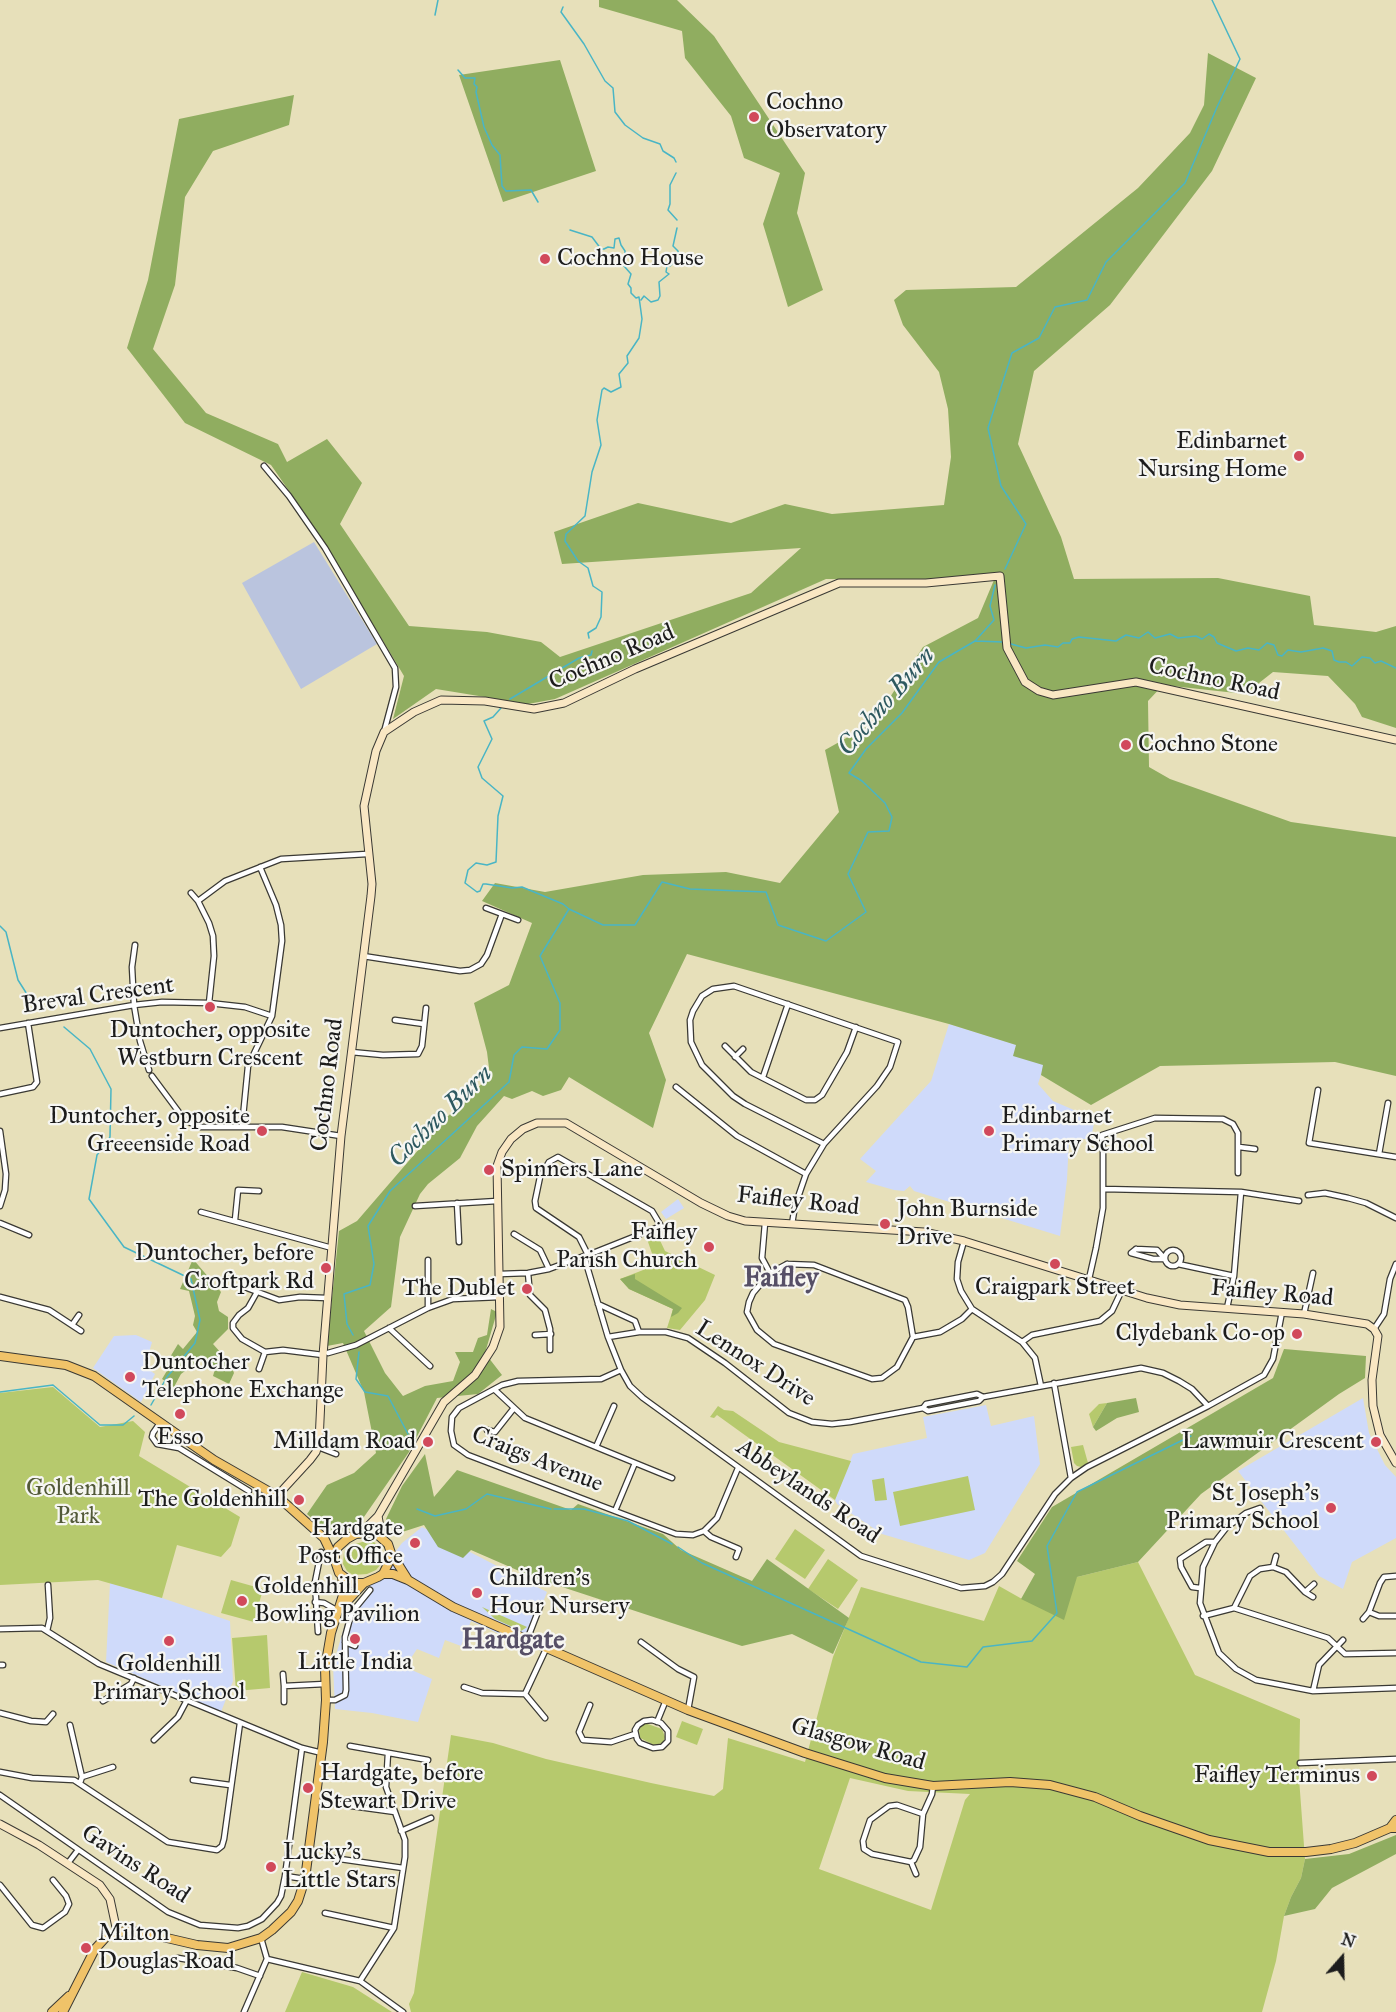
<!DOCTYPE html>
<html>
<head>
<meta charset="utf-8">
<style>
  body { margin:0 }
  #map { position:relative; width:1396px; height:2012px; overflow:hidden; background:#e7e0ba; font-family:"IM FELL Great Primer",serif }
  canvas { display:block }
  .north { position:absolute; left:1312px; top:1928px; width:60px; height:60px; -webkit-text-stroke:4px #f6f6f2; paint-order:stroke; rotate:20deg; font-size:16px; font-weight:700; line-height:24px; text-align:center; color:#1c1c1c }
  .north::after { content:''; display:block; margin:auto; width:21px; height:27px; background:#1c1c1c; clip-path:polygon(50% 0,100% 100%,50% 72%,0 100%) }
</style>
</head>
<body>
<div id="map">
<canvas width="1396" height="2012"></canvas>
<div class="north">N</div>
</div>
<script>
const ctx = document.querySelector('canvas').getContext('2d');
ctx.lineJoin = 'round';
function fill(path, color) { ctx.fillStyle = color; ctx.fill(path, 'evenodd'); }
const shape = rows => new Path2D(rows.map(r => 'M' + r).join(''));
function trace(path, color, width, dash) { ctx.strokeStyle = color; ctx.lineWidth = width; ctx.lineCap = dash ? 'butt' : 'round'; ctx.setLineDash(dash || []); ctx.stroke(path); }
function drawText(font, color, halo, rows, align = 'center') {
  ctx.font = font + ' "IM FELL Great Primer",serif'; ctx.lineWidth = 4.5; ctx.setLineDash([]); ctx.textBaseline = 'middle'; ctx.strokeStyle = halo; ctx.fillStyle = color; for (const [text, x, y, turn = 0] of rows) {
    ctx.save(); ctx.translate(x, y); ctx.rotate((+turn || 0) * Math.PI / 180); ctx.textAlign = isNaN(turn) ? turn : align; if (halo) ctx.strokeText(text, 0, 0); ctx.fillText(text, 0, 0); ctx.restore();
  }
}
fill(shape([
  [949,1024,1017,1045,1044,1065,1038,1084,1053,1101,1088,1116,1094,1123,1091,1139,1069,1139,1067,1180,1060,1236,914,1191,910,1186,904,1191,894,1190,866,1182,876,1171,860,1159,931,1081],
  [678,1199,684,1208,666,1219,661,1212],
  [136,1335,152,1342,145,1367,155,1374,141,1402,93,1368,114,1336],
  [1363,1398,1369,1433,1385,1465,1396,1477,1396,1538,1352,1562,1343,1589,1319,1576,1238,1471],
  [986,1405,991,1426,1034,1416,1040,1464,985,1553,969,1560,882,1534,837,1504,835,1500,853,1454,927,1438,923,1417],
  [422,1527,547,1592,526,1646,471,1621,461,1646,445,1640,439,1658,417,1649,405,1667,432,1679,418,1722,372,1713,335,1709,333,1665,348,1614,402,1543],
  [110,1583,162,1598,230,1621,233,1681,221,1712,106,1662]
]), '#cfdafa');
fill(shape([
  [314,542,377,644,301,689,242,583]
]), '#bac4de');
fill(shape([
  [657,1234,665,1251,715,1275,705,1300,680,1330,667,1328,673,1309,629,1289,620,1279,656,1265,647,1239],
  [53,1387,100,1427,133,1421,145,1432,139,1456,240,1517,231,1546,221,1557,177,1545,162,1598,98,1580,0,1585,0,1393],
  [1107,1403,1093,1427,1089,1414,1099,1404],
  [718,1406,724,1410,733,1411,779,1442,851,1461,835,1500,717,1415,714,1418,710,1417],
  [1083,1445,1088,1463,1081,1467,1077,1466,1074,1463,1071,1447],
  [968,1476,975,1510,900,1526,893,1492],
  [884,1478,887,1500,875,1501,872,1480],
  [795,1529,825,1550,805,1579,775,1559],
  [369,1540,374,1542,381,1549,383,1559,381,1564,376,1570,367,1574,353,1575,347,1571,343,1564,344,1552,352,1545],
  [828,1559,858,1580,838,1609,808,1589],
  [1138,1562,1195,1675,1300,1719,1299,1778,1305,1859,1301,1878,1291,1897,1284,1916,1276,1961,1262,2012,411,2012,409,2004,414,1993,451,1735,493,1743,546,1759,651,1783,714,1796,723,1789,728,1738,805,1762,833,1657,861,1587,984,1621,999,1586,1022,1599,1077,1577],
  [850,1778,908,1791,970,1794,965,1800,931,1910,819,1869],
  [231,1580,263,1589,254,1622,221,1613],
  [482,1607,527,1627,521,1631,495,1619],
  [267,1635,270,1688,236,1691,232,1638],
  [682,1721,703,1729,697,1745,676,1737],
  [645,1723,662,1729,665,1737,663,1743,654,1745,640,1738,639,1729],
  [302,1972,353,1987,392,2012,285,2012]
]), '#b6c96d');
fill(shape([
  [599,0,677,0,714,36,805,173,797,213,823,290,788,307,763,224,780,173,744,158,731,116,685,58,682,31,599,7],
  [1208,53,1256,78,1212,171,1110,305,1034,371,1018,444,1061,537,1074,579,1218,578,1310,596,1314,625,1376,632,1396,626,1396,728,1362,717,1355,704,1328,676,1273,672,1245,694,1163,685,1148,701,1149,767,1170,779,1291,822,1396,837,1396,1076,1335,1062,1160,1066,1091,1105,1041,1075,1043,1065,1013,1056,1016,1045,949,1024,687,954,649,1033,666,1080,653,1128,569,1077,561,1090,543,1096,532,1091,512,1099,504,1096,477,1126,460,1158,428,1184,420,1194,400,1237,391,1307,364,1331,385,1373,403,1396,425,1386,453,1381,460,1362,455,1352,473,1352,478,1338,487,1335,491,1309,497,1312,485,1353,502,1375,478,1394,437,1398,409,1452,357,1527,337,1534,320,1526,307,1514,327,1485,354,1473,376,1453,364,1392,343,1343,327,1346,339,1231,357,1221,445,1119,490,1076,487,1052,474,1003,509,985,532,923,482,901,495,883,545,892,643,875,726,872,780,883,839,812,825,750,873,723,923,647,978,618,994,580,826,579,555,699,528,704,436,689,393,719,404,676,321,537,271,465,185,423,127,348,148,280,179,119,294,95,289,125,213,151,185,197,175,285,153,349,206,413,278,444,287,462,327,439,362,483,340,524,409,626,487,632,541,642,560,657,751,593,801,548,562,564,554,532,638,503,731,523,785,504,832,514,944,505,951,457,948,409,939,372,903,325,894,300,906,290,1016,287,1138,188,1190,133,1204,105],
  [560,60,596,171,503,202,459,75],
  [193,1259,221,1292,217,1302,219,1311,228,1317,228,1329,213,1344,230,1363,234,1373,229,1384,213,1376,215,1369,201,1359,181,1374,174,1387,162,1379,168,1369,164,1367,178,1344,183,1349,197,1332,193,1325,195,1316,189,1291,180,1289],
  [635,1274,635,1279,682,1308,678,1313,671,1317,673,1309,629,1289,620,1279],
  [1284,1349,1366,1356,1365,1378,1339,1394,1201,1494,1138,1562,1077,1577,1064,1620,1021,1599,1035,1574,1017,1561,1052,1507,1273,1378],
  [1136,1398,1139,1412,1117,1418,1096,1431,1093,1427,1107,1403],
  [425,1454,434,1497,457,1470,571,1510,578,1504,663,1534,681,1550,752,1581,767,1559,849,1618,833,1654,792,1634,742,1646,550,1583,549,1584,471,1550,463,1558,438,1547,424,1525,396,1534,386,1519,402,1486],
  [1396,1835,1396,1854,1332,1888,1315,1909,1284,1916,1291,1897,1301,1878,1305,1859,1349,1854]
]), '#90ad60');
trace(shape([
  [563,7,561,12,584,44,605,81,613,88,615,112,625,125,643,138,660,144,663,151,674,158,676,162],
  [435,15,438,0],
  [458,70,465,78,475,78,474,84,477,87,476,92,484,127,492,145,500,155,502,186,506,191,531,190,538,202],
  [676,173,670,185,670,204,668,210,677,220],
  [570,230,592,237,601,249,604,249,608,247,614,248,615,239,619,238,621,245,625,251,624,266,631,274,628,284,631,288,631,293,636,298,639,297,642,319,639,338,627,356,628,363,619,374,621,387,611,392,604,388,602,390,597,420,601,445,592,472,585,516,566,534,565,541,578,561,588,568,593,586,602,592,601,617,596,628,588,633,589,638],
  [641,300,644,296,651,302,658,300,660,296,659,282,669,274,666,272,667,266,670,266,676,260,679,260,678,251,673,246,677,228],
  [1005,569,1026,524,1001,486,988,428,1012,353,1039,338,1055,307,1087,300,1106,262,1185,183,1217,107,1240,59,1212,0],
  [975,641,1003,642],
  [1011,644,1026,648,1045,645,1058,647,1063,643,1070,643,1072,639,1079,637,1116,641,1126,635,1139,638,1148,632,1155,638,1170,634,1178,638,1196,636,1202,639,1209,634,1214,637,1217,643,1236,651,1248,648,1259,650,1267,643,1274,645,1278,655,1282,656,1288,650,1301,652,1323,648,1332,651,1334,660,1339,662,1346,662,1352,666,1362,657,1370,658,1375,663,1381,661,1396,668],
  [510,699,579,658,591,655,592,651],
  [501,708,493,717,484,721,492,739,478,767,482,778,503,796,498,816,496,862,487,865,476,863,468,870,465,883,477,892,480,891,483,884,486,884,512,888,522,887,563,904,569,909],
  [0,926,6,932,18,980,37,1010],
  [64,1027,90,1049,111,1089,110,1137,97,1155,89,1199,124,1247,191,1279,200,1320,195,1343,167,1377,151,1405],
  [353,1335,347,1324,344,1294,370,1285,374,1264,368,1226,390,1191,509,1082,514,1055,522,1047,547,1049,560,1030,560,1003,540,956,569,909,603,925,635,925,662,882,690,889,766,892,778,925,826,941,866,912,848,874,868,832,889,831,892,817,885,803,862,781,849,773,866,749,902,713,939,662,975,641,994,620,990,606,995,585],
  [359,1352,356,1379,365,1392,388,1396,408,1434],
  [0,1392,53,1385,100,1425,123,1425,134,1416],
  [417,1509,435,1516,466,1509,487,1494,551,1509],
  [554,1509,584,1509,628,1521,672,1544],
  [678,1547,702,1563,921,1662,967,1667,983,1647,1032,1641,1057,1613,1047,1546,1077,1492,1191,1436]
]), '#49b5c5', 1.5);
const street = shape([
  [264,466,289,496,325,548,395,668,396,687,384,732],
  [191,893,198,901,209,923,213,936,214,956,209,1003],
  [198,901,225,881,281,859,367,854],
  [486,908,518,920],
  [135,945,132,967,134,1005,140,1041,149,1070],
  [363,956,460,971,470,970,481,964,487,955,502,914],
  [395,1020,424,1024],
  [0,1028,134,1005,162,1002,209,1003,245,1007,272,1016],
  [725,1046,751,1072,806,1100,815,1100,822,1095,847,1052,856,1027],
  [351,1052,383,1055,418,1054,422,1046,426,1008],
  [735,1057,743,1049],
  [152,1076,184,1119,198,1127,282,1127,341,1136],
  [763,1077,788,1004],
  [676,1087,737,1136,806,1174],
  [1318,1090,1309,1143,1396,1157],
  [0,1094,33,1087,37,1082,28,1023],
  [242,1127,248,1066,272,1016,282,941,281,925,276,905,260,867],
  [0,1131,6,1174,5,1190,0,1206],
  [1239,1147,1255,1149],
  [1379,1154,1388,1103],
  [1103,1189,1241,1192,1299,1201],
  [1308,1195,1325,1193,1348,1198,1366,1203,1396,1218],
  [457,1203,459,1242],
  [415,1206,497,1201],
  [201,1212,332,1248],
  [235,1220,238,1190,259,1191],
  [0,1223,29,1235],
  [765,1223,762,1258,770,1273],
  [792,1224,795,1206,806,1174,824,1144,877,1086,890,1067,898,1042,734,986,713,989,702,996,693,1011,690,1020,691,1042,702,1065,733,1096,745,1104,824,1144],
  [514,1234,540,1250,549,1269],
  [964,1241,958,1262,957,1279,961,1291,972,1309,1022,1342,1035,1358,1041,1386],
  [1136,1249,1157,1250,1165,1259,1153,1259,1131,1253,1136,1249],
  '1165 1258a8 8 0 1 1 16 0a8 8 0 1 1-16 0Z',
  [584,1256,608,1337,621,1370,630,1386,643,1398,861,1556,961,1588,985,1586,993,1582,1002,1574,1055,1494,1071,1478,1087,1467,1208,1406,1264,1375,1273,1359,1282,1312],
  [428,1260,428,1308],
  [787,1264,814,1265,905,1300,908,1307,913,1337,897,1367,882,1378,872,1379,774,1344,757,1330,747,1312,749,1302,753,1293,770,1273,787,1264],
  [1178,1264,1234,1276],
  [528,1273,530,1295,545,1310,550,1329,550,1350],
  [500,1274,528,1273,549,1269,584,1256,588,1255,661,1226,652,1211,558,1157,549,1162,540,1177,535,1201,536,1208,579,1237,588,1255],
  [1089,1279,1096,1248,1103,1208,1103,1149,1102,1135,1155,1118,1223,1119,1233,1124,1238,1133,1238,1173],
  [247,1288,279,1300,300,1297,327,1298],
  [257,1292,248,1308,239,1315,233,1323,233,1328,242,1339,265,1352,283,1350,323,1355],
  [0,1297,49,1310,81,1331],
  [598,1304,635,1321,639,1332],
  [1227,1308,1234,1276,1241,1192],
  [1304,1314,1313,1273],
  [72,1325,79,1315],
  [389,1328,430,1366],
  [1374,1329,1384,1314,1390,1279,1396,1264],
  [535,1335,551,1334],
  [608,1337,639,1332,666,1332,688,1338,725,1363,789,1413,812,1422,832,1424,850,1422,923,1408,926,1404,977,1394,983,1397,1141,1368,1163,1373,1179,1381,1192,1389,1208,1406],
  [913,1337,940,1332,962,1319,972,1309],
  [1022,1342,1032,1335,1100,1321,1112,1311,1122,1290],
  [328,1353,356,1345,428,1308,453,1299,500,1297],
  [259,1369,265,1352],
  [621,1370,601,1379,518,1381,502,1385,459,1408,452,1417,451,1431,454,1445,468,1455,615,1511,676,1534,693,1535,704,1531,717,1518,738,1468],
  [1054,1383,1071,1478],
  [495,1390,525,1418,672,1478],
  [923,1408,928,1411,979,1401,983,1397],
  [160,1423,153,1433,152,1437,157,1444,179,1448,249,1491],
  [487,1430,495,1432,514,1408],
  [318,1447,336,1454],
  [596,1447,614,1406],
  [1260,1508,1246,1513,1226,1528,1215,1542,1203,1567,1200,1603,1219,1653,1236,1669,1256,1680,1313,1691,1396,1688],
  [615,1511,635,1463],
  [704,1531,711,1537,739,1549,736,1557],
  [1273,1567,1276,1556],
  [1200,1588,1192,1587,1181,1567,1180,1559,1206,1542,1215,1542],
  [1305,1592,1314,1584],
  [315,1602,324,1603,338,1611],
  [1234,1608,1250,1576,1260,1569,1273,1567,1286,1572,1305,1592,1313,1597],
  [1369,1612,1379,1616,1396,1616],
  [1203,1616,1234,1608,1328,1638,1345,1654,1396,1653],
  [1363,1619,1369,1612,1380,1583,1384,1577,1396,1576],
  [0,1629,42,1628,99,1664,302,1748,322,1753],
  [47,1631,50,1618,48,1585],
  [318,1632,315,1582,321,1552],
  [527,1640,541,1604],
  [345,1642,355,1646],
  [641,1642,678,1669,694,1677,688,1710],
  [0,1665,3,1665],
  [283,1674,284,1686],
  [464,1687,482,1693,525,1694,546,1649],
  [1313,1691,1319,1665,1343,1640],
  [525,1694,545,1718],
  [326,1700,335,1700,345,1695,346,1690,345,1637,349,1622,352,1612,370,1590],
  [103,1701,131,1684,134,1678],
  [284,1702,284,1686,325,1684],
  [590,1705,579,1732,583,1740,611,1742,635,1734],
  [0,1713,31,1721,46,1722,53,1714],
  [652,1720,661,1723,668,1731,668,1741,662,1747,653,1748,640,1743,637,1739,635,1730,638,1725,644,1721,652,1720],
  [657,1722,666,1700],
  [70,1725,82,1777,80,1783],
  [154,1740,178,1717,187,1700],
  [350,1746,428,1760],
  [1300,1763,1396,1759],
  [0,1772,32,1778,74,1780,168,1842,217,1850,222,1846,224,1839,240,1723],
  [82,1777,113,1767],
  [193,1780,230,1785],
  [0,1795,168,1912,200,1925,238,1928,248,1926,262,1919,277,1903,281,1896,285,1876,302,1748],
  [315,1801,395,1812],
  [401,1831,431,1818],
  [333,1858,403,1868],
  [911,1862,914,1860,920,1847,923,1814,932,1794,933,1786],
  [68,1863,78,1850],
  [916,1874,911,1862,872,1854,864,1849,863,1841,870,1820,889,1806,897,1805,923,1814],
  [285,1876,305,1879],
  [0,1885,32,1925,43,1928,65,1912,69,1904,66,1896,53,1880],
  [325,1913,394,1928],
  [261,1938,267,1959,360,1981,403,2012],
  [178,1958,237,1968,260,1976],
  [360,1981,394,1928,405,1857,405,1840,386,1787,388,1753],
  [244,2012,267,1959]
]);
const secondary = shape([
  [277,1496,310,1460,316,1452,319,1442,323,1355,341,1136,371,896,372,884,364,806,376,751,384,732,414,712,441,700,485,701,534,709,564,703,635,669,839,583,926,583,1000,576,1007,648,1025,682,1039,691,1053,695,1136,682,1396,740],
  [378,1516,382,1538],
  [361,1533,378,1516,444,1402,475,1375,493,1347,500,1327,497,1166,502,1152,511,1139,523,1129,537,1123,566,1123,701,1203,728,1216,745,1221,924,1232,964,1241,1147,1298,1180,1305,1304,1314,1367,1324,1374,1329,1378,1336,1372,1380,1373,1406,1380,1435,1396,1463],
  [0,1824,39,1845,100,1885,110,1899,117,1932]
]);
const primary = shape([
  [0,1356,66,1365,94,1376,214,1460,277,1496,324,1538,335,1561],
  [369,1533,379,1536,388,1544,391,1553,389,1562,383,1574,378,1577,364,1583,352,1583,339,1573,335,1561,335,1554,338,1547,347,1539,356,1534,369,1533],
  [391,1553,408,1580],
  [383,1574,393,1574,408,1580,453,1607,688,1710,805,1753,885,1778,933,1786,1010,1782,1050,1785,1095,1797,1140,1816,1209,1840,1269,1852,1306,1852,1331,1849,1355,1843,1390,1828,1396,1828],
  [339,1610,364,1583],
  [1390,1828,1396,1820],
  [52,2012,69,1996],
  [63,2012,95,1949,106,1937,112,1934,125,1931,141,1932,197,1945,228,1948,261,1938,272,1930,291,1912,298,1901,305,1879,323,1742,326,1700,325,1668,331,1633,344,1592,342,1577]
]);
trace(street, '#3a3934', 7);
trace(secondary, '#3a3934', 9);
trace(primary, '#3a3934', 10);
trace(street, '#fff', 4.5);
trace(secondary, '#f9e7c3', 7);
trace(primary, '#f0c369', 8);
for (const [x, y, r, color] of [
  [754,117,6,"#d1495b"],
  [545,259,6,"#d1495b"],
  [1299,456,6,"#d1495b"],
  [1126,745,6,"#d1495b"],
  [210,1007,6,"#d1495b"],
  [262,1131,6,"#d1495b"],
  [989,1131,6,"#d1495b"],
  [489,1170,6,"#d1495b"],
  [885,1224,6,"#d1495b"],
  [709,1247,6,"#d1495b"],
  [1055,1264,6,"#d1495b"],
  [326,1268,6,"#d1495b"],
  [527,1289,6,"#d1495b"],
  [1297,1334,6,"#d1495b"],
  [130,1377,6,"#d1495b"],
  [180,1414,6,"#d1495b"],
  [428,1442,6,"#d1495b"],
  [1376,1442,6,"#d1495b"],
  [299,1500,6,"#d1495b"],
  [1331,1508,6,"#d1495b"],
  [415,1543,6,"#d1495b"],
  [477,1593,6,"#d1495b"],
  [242,1601,6,"#d1495b"],
  [355,1639,6,"#d1495b"],
  [169,1641,6,"#d1495b"],
  [1372,1776,6,"#d1495b"],
  [308,1788,6,"#d1495b"],
  [271,1867,6,"#d1495b"],
  [86,1948,6,"#d1495b"]
]) { const dot = new Path2D(); dot.arc(x, y, r, 0, 2 * Math.PI); ctx.fillStyle = color; ctx.fill(dot); trace(dot, '#f6f6f2', 2); }
drawText('24px', '#1c1c1c', '#f6f6f2', [
  ["Cochno",766,103],
  ["Observatory",766,131],
  ["Cochno House",557,259],
  ["Edinbarnet",1287,442,"right"],
  ["Nursing Home",1287,470,"right"],
  ["Cochno Stone",1138,745],
  ["Duntocher, opposite",210,1031,"center"],
  ["Westburn Crescent",210,1059,"center"],
  ["Duntocher, opposite",250,1117,"right"],
  ["Greeenside Road",250,1145,"right"],
  ["Edinbarnet",1001,1117],
  ["Primary School",1001,1145],
  ["Spinners Lane",501,1170],
  ["John Burnside",897,1210],
  ["Drive",897,1238],
  ["Faifley",697,1233,"right"],
  ["Parish Church",697,1261,"right"],
  ["Duntocher, before",314,1254,"right"],
  ["Croftpark Rd",314,1282,"right"],
  ["Craigpark Street",1055,1288,"center"],
  ["The Dublet",515,1289,"right"],
  ["Clydebank Co-op",1285,1334,"right"],
  ["Duntocher",142,1363],
  ["Telephone Exchange",142,1391],
  ["Esso",180,1438,"center"],
  ["Milldam Road",416,1442,"right"],
  ["Lawmuir Crescent",1364,1442,"right"],
  ["St Joseph's",1319,1494,"right"],
  ["Primary School",1319,1522,"right"],
  ["The Goldenhill",287,1500,"right"],
  ["Hardgate",403,1529,"right"],
  ["Post Office",403,1557,"right"],
  ["Children’s",489,1579],
  ["Hour Nursery",489,1607],
  ["Goldenhill",254,1587],
  ["Bowling Pavilion",254,1615],
  ["Little India",355,1663,"center"],
  ["Goldenhill",169,1665,"center"],
  ["Primary School",169,1693,"center"],
  ["Hardgate, before",320,1774],
  ["Stewart Drive",320,1802],
  ["Faifley Terminus",1360,1776,"right"],
  ["Lucky's",283,1853],
  ["Little Stars",283,1881],
  ["Milton",98,1934],
  ["Douglas Road",98,1962]
], 'left');
drawText('24px', '#1c1c1c', '#f6f6f2', [
  ["Cochno Road",612,658,-23],
  ["Cochno Road",1214,680,12],
  ["Breval Crescent",98,996,-8],
  ["Cochno Road",328,1085,-83],
  ["Faifley Road",798,1202,6],
  ["Faifley Road",1272,1294,5],
  ["Lennox Drive",755,1364,33],
  ["Craigs Avenue",537,1460,22],
  ["Abbeylands Road",808,1492,34],
  ["Glasgow Road",858,1745,16],
  ["Gavins Road",135,1865,33]
]);
drawText('24px', '#525938', '#f6f6f2', [
  ["Goldenhill",78,1489],
  ["Park",78,1517]
]);
drawText('italic 26px', '#2e5960', '#f6f6f2', [
  ["Cochno Burn",887,702,-49],
  ["Cochno Burn",441,1117,-44]
]);
drawText('bold 27px', '#564f66', '#f6f6f2', [
  ["Faifley",781,1279],
  ["Hardgate",513,1641]
]);
</script>
</body>
</html>
